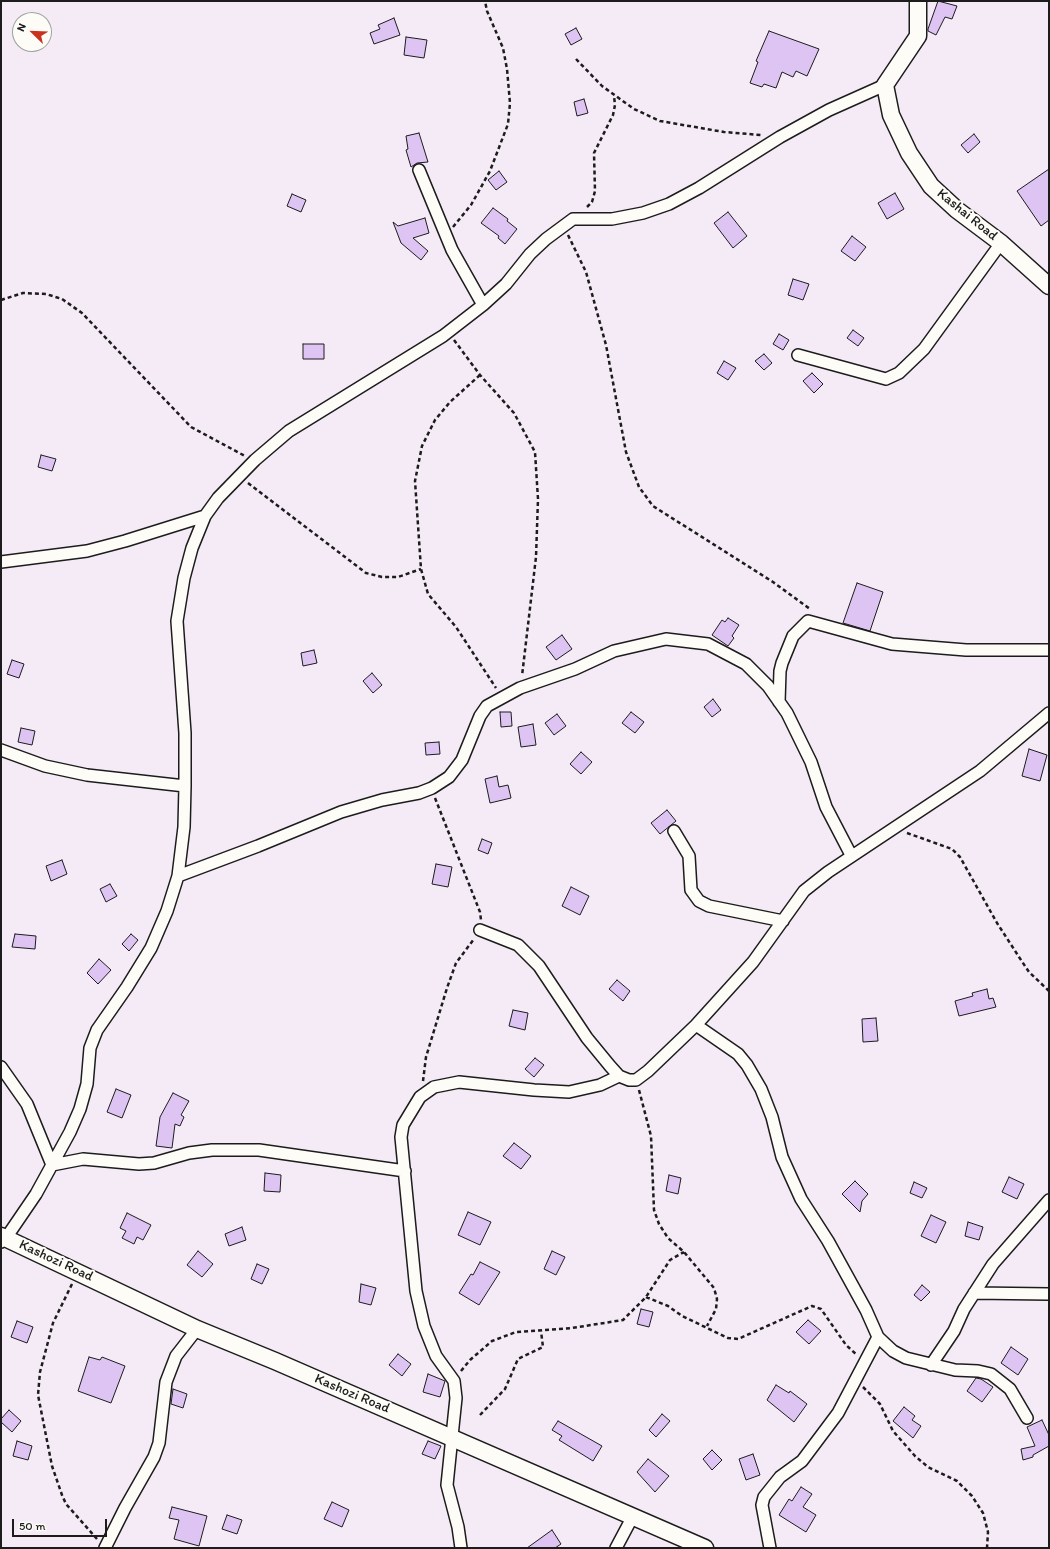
<!DOCTYPE html>
<html>
<head>
<meta charset="utf-8">
<style>
  body { margin:0 }
  #map { position:relative; width:1050px; height:1549px; overflow:hidden; background:#f4ebf6; font-family:Itim,sans-serif }
  canvas { display:block }
  .frame { position:absolute; inset:0; border:2px solid #1c1c1c; pointer-events:none }
  .north { position:absolute; left:12px; top:12px; width:40px; height:40px; box-sizing:border-box; background:#fdfcf7; border:1px solid #a3a29f; border-radius:50%; rotate:293deg; font-size:11px; font-weight:700; line-height:16px; text-align:center; color:#1c1c1c }
  .north::after { content:''; display:block; margin:auto; width:14px; height:18px; background:#c8321e; clip-path:polygon(50% 0,100% 100%,50% 72%,0 100%) }
  .scale { position:absolute; left:12px; top:1519px; width:95px; height:18px; box-sizing:border-box; border:2px solid #1c1c1c; border-top:0; padding-left:5px; font-size:12px; line-height:14px; white-space:nowrap; color:#1c1c1c; -webkit-text-stroke:3px #fdfcf7; paint-order:stroke }
</style>
</head>
<body>
<div id="map">
<canvas width="1050" height="1549"></canvas>
<div class="frame"></div>
<div class="north">N</div>
<div class="scale">50 m</div>
</div>
<script>
const ctx = document.querySelector('canvas').getContext('2d');
ctx.lineJoin = 'round';
function fill(path, color) { ctx.fillStyle = color; ctx.fill(path, 'evenodd'); }
const shape = rows => new Path2D(rows.map(r => 'M' + r).join(''));
function trace(path, color, width, dash) { ctx.strokeStyle = color; ctx.lineWidth = width; ctx.lineCap = dash ? 'butt' : 'round'; ctx.setLineDash(dash || []); ctx.stroke(path); }
function drawText(font, color, halo, rows, align = 'center') {
  ctx.font = font + ' Itim,sans-serif'; ctx.lineWidth = 4; ctx.setLineDash([]); ctx.textBaseline = 'middle'; ctx.strokeStyle = halo; ctx.fillStyle = color; for (const [text, x, y, turn = 0] of rows) {
    ctx.save(); ctx.translate(x, y); ctx.rotate((+turn || 0) * Math.PI / 180); ctx.textAlign = isNaN(turn) ? turn : align; if (halo) ctx.strokeText(text, 0, 0); ctx.fillText(text, 0, 0); ctx.restore();
  }
}
const building = shape([
  [938,1,957,6,952,19,945,17,936,35,928,31,928,29,938,1],
  [394,18,400,35,374,44,370,33,380,29,378,25,394,18],
  [576,28,582,39,571,45,565,34,576,28],
  [769,31,819,49,807,76,796,71,793,77,782,72,776,88,764,84,762,87,750,83,758,62,756,61,769,31],
  [406,37,427,40,424,58,404,55,406,37],
  [584,99,588,113,577,116,574,102,584,99],
  [419,133,428,162,417,163,411,167,406,150,408,149,406,136,419,133],
  [974,134,980,142,968,153,961,145,974,134],
  [1049,169,1049,220,1041,226,1017,191,1049,169],
  [499,171,507,182,496,190,488,180,499,171],
  [895,193,904,209,887,219,878,203,895,193],
  [292,194,306,200,301,212,287,206,292,194],
  [493,208,508,219,507,221,517,229,505,244,498,238,499,236,481,223,493,208],
  [728,212,747,236,733,248,714,223,728,212],
  [425,218,429,233,413,238,428,251,421,260,401,243,393,222,398,226,425,218],
  [852,236,866,247,855,261,841,251,852,236],
  [793,279,809,284,803,300,788,295,793,279],
  [853,330,864,338,858,346,847,338,853,330],
  [779,334,789,340,783,350,773,344,779,334],
  [303,344,324,344,324,359,303,359,303,344],
  [764,354,772,363,764,370,755,361,764,354],
  [724,361,736,368,728,380,717,373,724,361],
  [812,373,823,384,814,393,803,381,812,373],
  [41,455,56,459,52,471,38,467,41,455],
  [857,583,883,592,870,631,843,623,857,583],
  [728,618,739,625,732,636,734,638,728,646,712,635,722,620,725,622,728,618],
  [562,635,572,649,556,660,546,647,562,635],
  [314,650,317,663,303,666,301,653,314,650],
  [12,660,24,664,19,678,7,674,12,660],
  [372,673,382,685,373,693,363,681,372,673],
  [713,699,721,710,712,717,704,707,713,699],
  [500,712,511,712,512,726,501,727,500,712],
  [631,712,644,722,635,733,622,723,631,712],
  [557,714,566,726,554,735,545,723,557,714],
  [533,724,536,745,521,747,518,727,533,724],
  [21,728,35,731,32,745,18,742,21,728],
  [439,742,440,754,426,755,425,743,439,742],
  [1029,749,1047,755,1040,781,1022,776,1029,749],
  [581,752,592,762,581,774,570,764,581,752],
  [497,776,499,787,508,785,511,798,490,803,485,779,497,776],
  [667,810,676,821,660,834,651,823,667,810],
  [482,839,492,843,488,854,478,850,482,839],
  [62,860,67,874,51,881,46,866,62,860],
  [436,864,452,867,448,887,432,884,436,864],
  [110,884,117,896,106,902,100,889,110,884],
  [571,887,589,896,580,915,562,906,571,887],
  [15,934,36,936,35,949,12,947,15,934],
  [131,934,138,940,129,951,122,944,131,934],
  [99,959,111,970,98,984,87,973,99,959],
  [617,980,630,991,623,1001,609,989,617,980],
  [987,989,989,999,993,998,996,1007,959,1016,955,1001,973,996,972,993,987,989],
  [513,1010,528,1013,525,1030,509,1026,513,1010],
  [876,1018,878,1041,863,1042,862,1019,876,1018],
  [535,1058,544,1065,534,1077,525,1069,535,1058],
  [116,1089,131,1095,122,1118,107,1112,116,1089],
  [173,1093,189,1101,181,1115,184,1117,180,1126,175,1124,172,1148,156,1146,160,1117,173,1093],
  [514,1143,531,1156,521,1169,503,1156,514,1143],
  [265,1173,281,1175,280,1192,264,1191,265,1173],
  [669,1175,681,1178,678,1194,666,1191,669,1175],
  [1009,1177,1024,1184,1017,1199,1002,1192,1009,1177],
  [855,1181,868,1194,862,1201,860,1212,842,1194,855,1181],
  [914,1182,927,1188,922,1198,910,1193,914,1182],
  [468,1212,491,1222,480,1245,458,1235,468,1212],
  [127,1213,151,1225,143,1240,137,1237,134,1244,122,1238,126,1231,120,1228,127,1213],
  [931,1215,946,1222,936,1243,921,1236,931,1215],
  [968,1222,983,1227,979,1240,965,1236,968,1222],
  [242,1227,246,1240,229,1246,225,1234,242,1227],
  [198,1251,213,1264,202,1277,187,1265,198,1251],
  [552,1251,565,1257,556,1275,544,1269,552,1251],
  [480,1262,500,1272,479,1305,459,1293,471,1274,473,1275,480,1262],
  [257,1264,269,1269,262,1284,251,1279,257,1264],
  [361,1284,376,1288,371,1305,359,1302,361,1284],
  [922,1285,930,1292,921,1301,914,1295,922,1285],
  [641,1309,653,1312,649,1327,637,1324,641,1309],
  [808,1320,821,1331,809,1344,796,1332,808,1320],
  [17,1321,33,1327,27,1343,11,1337,17,1321],
  [1011,1347,1028,1359,1018,1375,1001,1363,1011,1347],
  [398,1354,411,1364,402,1376,389,1365,398,1354],
  [89,1357,100,1360,102,1357,125,1366,111,1403,78,1391,89,1357],
  [428,1374,445,1381,440,1397,423,1392,428,1374],
  [976,1378,981,1379,993,1387,982,1402,967,1391,976,1378],
  [776,1385,789,1393,790,1391,807,1404,794,1422,767,1400,776,1385],
  [173,1389,187,1394,183,1408,171,1404,173,1389],
  [904,1407,915,1416,912,1420,921,1426,913,1438,893,1421,904,1407],
  [9,1410,21,1421,12,1432,1,1422,1,1419,9,1410],
  [662,1414,670,1421,656,1437,649,1430,662,1414],
  [1042,1420,1049,1435,1049,1446,1033,1455,1033,1457,1023,1460,1021,1449,1035,1446,1027,1427,1042,1420],
  [558,1421,602,1446,593,1461,559,1440,562,1436,552,1430,558,1421],
  [17,1441,32,1446,28,1460,13,1456,17,1441],
  [428,1441,441,1446,435,1459,422,1454,428,1441],
  [712,1450,722,1460,712,1470,703,1459,712,1450],
  [753,1454,760,1475,746,1480,739,1459,753,1454],
  [648,1459,669,1476,655,1492,637,1472,648,1459],
  [801,1487,812,1494,803,1507,816,1515,806,1532,779,1515,789,1499,792,1501,801,1487],
  [332,1502,349,1510,342,1527,324,1519,332,1502],
  [172,1507,207,1516,199,1546,174,1539,179,1520,169,1518,172,1507],
  [227,1515,242,1520,237,1534,222,1529,227,1515],
  [552,1530,561,1544,555,1548,527,1548,552,1530]
]);
fill(building, '#dec4f3');
trace(building, '#1c1c1c', 1);
const street = shape([
  [419,170,452,250,483,305],
  [798,355,886,379,899,373,924,349,1001,243],
  [1,562,87,551,125,541,205,516],
  [779,702,780,671,782,663,793,636,808,621,892,644,966,650,1049,650],
  [1,750,45,766,87,775,185,786],
  [674,831,689,856,691,890,699,901,709,906,783,921],
  [178,876,258,846,341,812,382,800,419,793,432,788,449,777,462,760,480,716,487,706,520,688,575,669,614,651,666,639,708,644,746,664,768,686,787,713,811,762,826,807,851,855],
  [480,930,518,945,539,966,587,1038,610,1066,619,1076,629,1080,636,1080,648,1071,696,1025,753,962,804,891,828,872,980,771,1049,713],
  [696,1025,738,1054,747,1065,761,1089,772,1117,782,1157,801,1199,828,1241,866,1310,878,1337,893,1351,906,1358,955,1370,978,1371,991,1374,1010,1389,1027,1418],
  [1,1067,27,1104,52,1165,83,1159,139,1164,154,1163,189,1153,212,1150,259,1150,405,1171],
  [1,1242,6,1238,36,1194,70,1132,80,1109,87,1084,90,1048,97,1030,127,987,151,948,167,911,178,876,184,827,185,786,185,733,177,621,184,578,192,548,205,516,218,498,255,460,289,431,443,336,483,305,506,284,530,254,546,239,573,219,612,219,643,213,669,204,699,188,780,137,829,110,885,85],
  [974,1293,1049,1294],
  [931,1365,954,1331,964,1309,993,1264,1049,1200],
  [105,1548,125,1508,154,1457,159,1443,166,1382,176,1356,197,1329],
  [461,1548,458,1527,447,1485,454,1417,456,1398,454,1381,436,1356,424,1326,416,1291,401,1137,403,1125,420,1097,434,1087,459,1082,534,1090,569,1092,600,1085,619,1076],
  [616,1548,633,1516],
  [770,1548,762,1505,764,1497,780,1477,802,1461,838,1413,878,1337]
]);
const secondary = shape([
  [918,1,918,36,885,85,891,115,909,153,931,186,957,210,1001,243,1049,286],
  [1,1236,197,1329,275,1361,705,1548]
]);
trace(street, '#1c1c1c', 14);
trace(secondary, '#1c1c1c', 19);
trace(shape([
  [576,59,602,86,634,109,660,121,724,132,761,135],
  [587,207,592,202,595,191,594,153,613,115,615,105,614,96],
  [453,227,471,205,490,171,508,124,510,103,507,69,503,48,487,11,485,1],
  [568,235,586,272,606,345,626,452,639,487,653,506,773,582,810,609],
  [1,300,23,293,46,294,62,299,82,313,191,427,245,456],
  [454,340,480,375,514,413,535,452,538,499,536,557,522,676],
  [480,375,450,402,435,420,422,446,415,481,421,569,428,594,456,627,496,688],
  [248,483,366,573,382,577,398,577,421,569],
  [435,798,480,912,481,920],
  [907,833,952,849,960,857,997,923,1019,957,1029,972,1049,991],
  [423,1081,426,1057,447,988,456,963,474,939],
  [639,1090,651,1136,654,1210,659,1224,668,1238,684,1252,714,1288,717,1299,716,1309,707,1326],
  [72,1284,53,1323,40,1372,38,1395,52,1466,62,1495,66,1504,97,1539],
  [646,1297,668,1306,682,1316,728,1338,738,1339,812,1306,821,1309,846,1345,857,1355],
  [461,1371,470,1360,492,1341,516,1332,572,1328,623,1320,646,1297,670,1260,684,1252],
  [863,1387,880,1404,893,1431,915,1456,928,1467,957,1481,972,1496,983,1513,988,1532,987,1548],
  [480,1415,505,1389,518,1359,543,1347,541,1331]
]), '#1c1c1c', 2.5, [4, 3]);
trace(street, '#fdfcf7', 11);
trace(secondary, '#fdfcf7', 16);
drawText('14px', '#1c1c1c', '#fdfcf7', [
  ["Kashai Road",967,215,39],
  ["Kashozi Road",56,1261,25],
  ["Kashozi Road",352,1394,23]
]);
</script>
</body>
</html>
